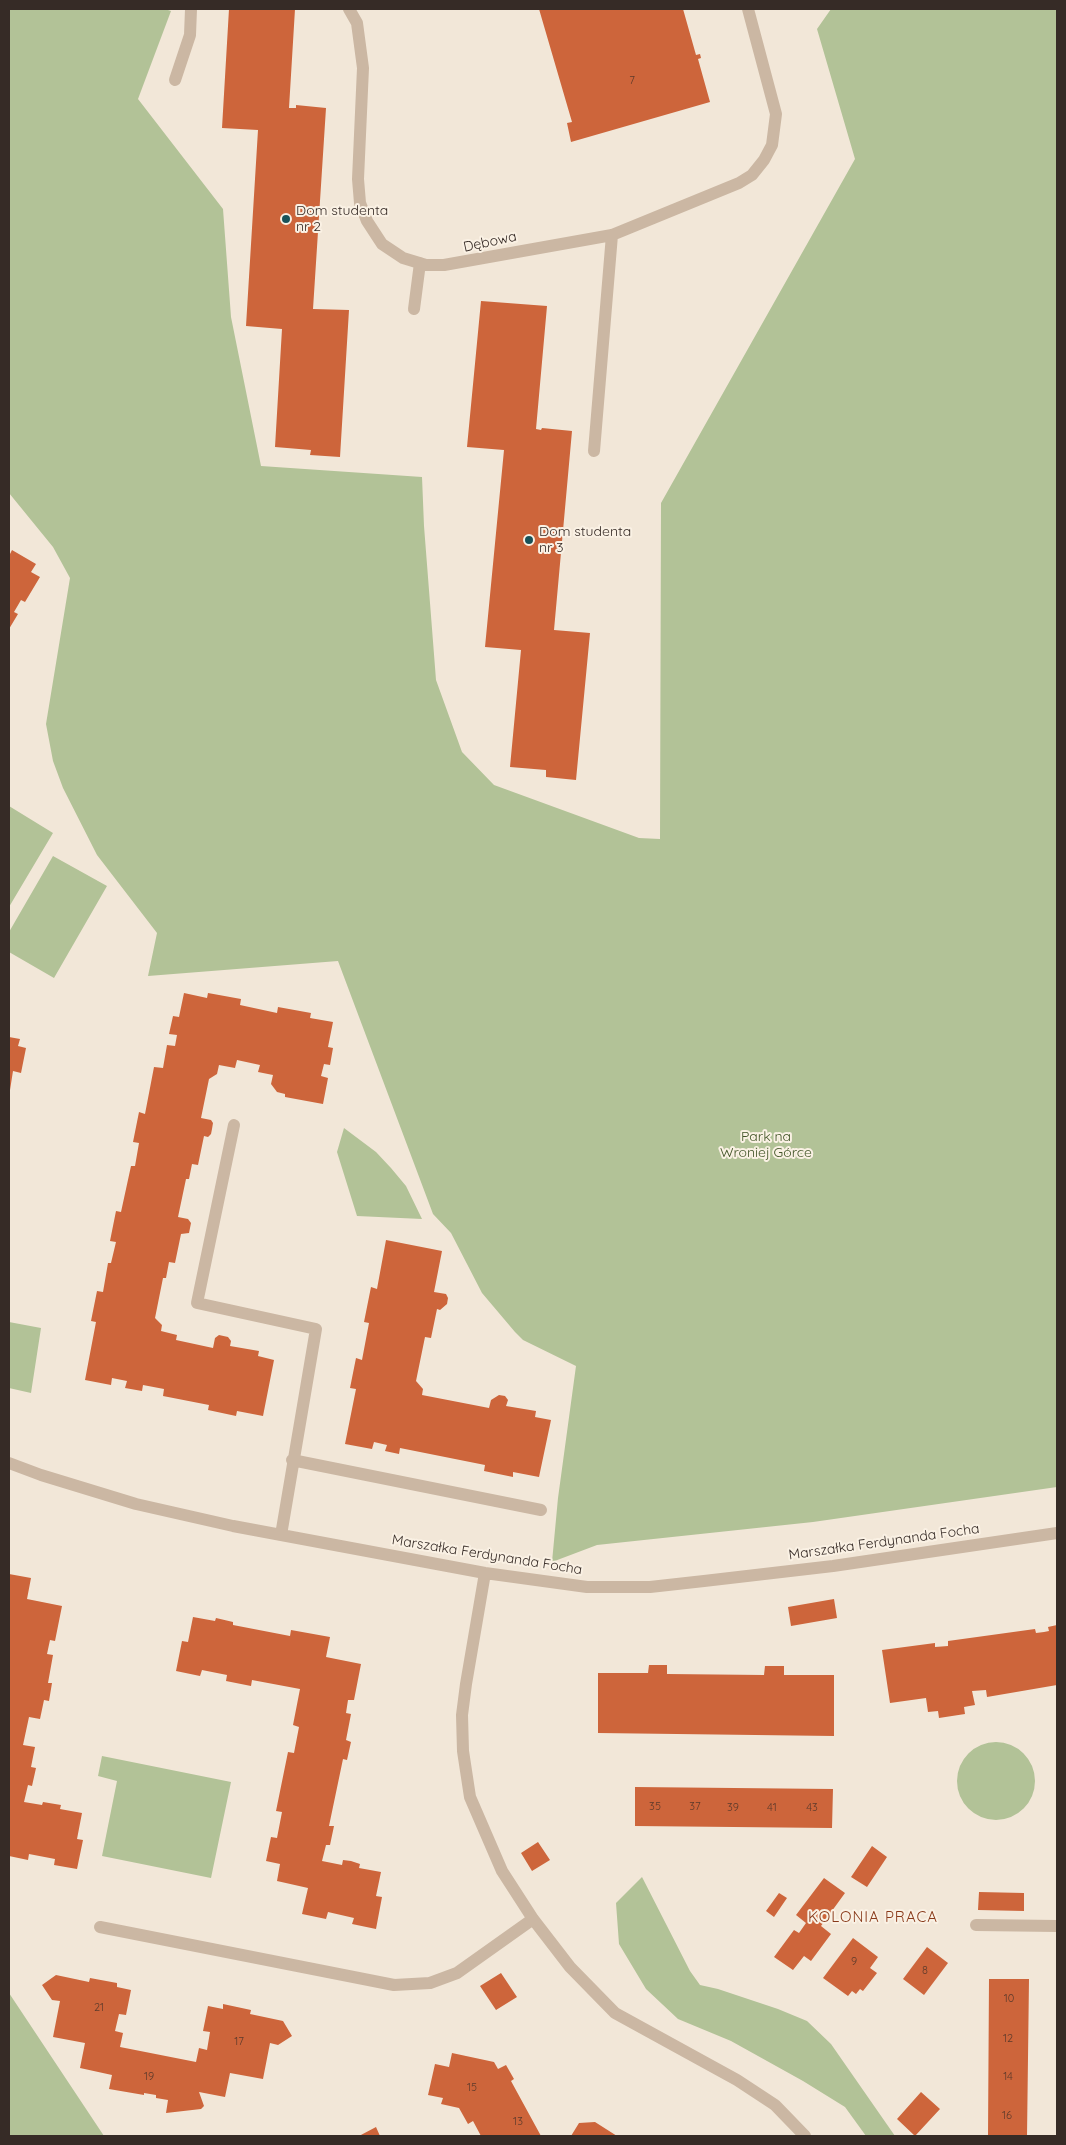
<!DOCTYPE html>
<html>
<head>
<meta charset="utf-8">
<style>
  body { margin:0 }
  #map { position:relative; width:1066px; height:2145px; overflow:hidden; background:#f2e7d8; font-family:Quicksand,sans-serif }
  canvas { display:block }
  .frame { position:absolute; inset:0; border:10px solid #362b26; pointer-events:none }
</style>
</head>
<body>
<div id="map">
<canvas width="1066" height="2145"></canvas>
<div class="frame"></div>
</div>
<script>
const ctx = document.querySelector('canvas').getContext('2d');
ctx.lineJoin = 'round';
function fill(path, color) { ctx.fillStyle = color; ctx.fill(path, 'evenodd'); }
const shape = rows => new Path2D(rows.map(r => 'M' + r).join(''));
function trace(path, color, width, dash) { ctx.strokeStyle = color; ctx.lineWidth = width; ctx.lineCap = dash ? 'butt' : 'round'; ctx.setLineDash(dash || []); ctx.stroke(path); }
function drawText(font, color, halo, rows, align = 'center') {
  ctx.font = font + ' Quicksand,sans-serif'; ctx.lineWidth = 4; ctx.setLineDash([]); ctx.textBaseline = 'middle'; ctx.strokeStyle = halo; ctx.fillStyle = color; for (const [text, x, y, turn = 0] of rows) {
    ctx.save(); ctx.translate(x, y); ctx.rotate((+turn || 0) * Math.PI / 180); ctx.textAlign = isNaN(turn) ? turn : align; if (halo) ctx.strokeText(text, 0, 0); ctx.fillText(text, 0, 0); ctx.restore();
  }
}
fill(shape([
  [9,9,165,9,171,11,138,99,223,209,231,317,261,466,422,477,424,526,436,680,462,752,494,785,639,838,660,839,661,503,855,159,817,29,831,9,1057,9,1057,1487,813,1522,597,1545,552,1562,558,1498,576,1366,523,1340,515,1332,482,1293,451,1233,433,1214,338,961,148,976,157,933,97,855,63,788,53,761,46,724,70,578,53,547,9,493],
  [9,806,53,833,9,907],
  [53,856,107,886,54,978,9,952,9,932],
  [344,1128,376,1152,391,1168,406,1186,422,1219,357,1216,337,1152],
  [9,1322,41,1328,31,1393,9,1388],
  '957 1781a39 39 0 1 1 78 0a39 39 0 1 1-78 0Z',
  [102,1756,231,1782,211,1878,102,1856,117,1781,98,1776],
  [642,1877,690,1971,700,1985,718,1989,778,2009,807,2021,831,2044,895,2136,866,2136,845,2107,803,2081,731,2041,678,2019,646,1989,619,1944,616,1903],
  [9,1993,104,2136,9,2136]
]), '#b2c297');
fill(shape([
  [229,9,295,9,289,108,296,108,296,105,326,108,313,309,349,310,340,457,310,455,311,450,275,447,282,329,246,326,258,130,222,128],
  [539,9,683,9,696,55,700,54,701,58,698,59,710,102,571,142,567,123,572,122],
  [481,301,547,306,536,429,541,430,542,428,572,431,554,630,590,633,576,780,546,777,546,770,510,767,521,650,485,647,504,450,467,447],
  [12,550,36,564,31,572,40,577,25,602,21,600,14,612,18,614,9,629,9,556],
  [184,993,207,998,208,993,241,999,240,1005,277,1013,278,1007,311,1013,310,1018,333,1022,328,1047,333,1048,330,1065,324,1064,321,1076,328,1078,323,1104,285,1097,285,1094,277,1092,271,1084,273,1075,258,1072,260,1065,237,1060,235,1068,219,1065,217,1074,209,1079,201,1118,211,1120,213,1123,212,1129,211,1134,208,1137,204,1136,198,1165,192,1164,189,1179,186,1179,178,1217,188,1219,191,1223,189,1233,181,1234,175,1263,169,1262,166,1278,163,1278,155,1318,162,1325,161,1331,177,1335,176,1340,213,1348,215,1338,219,1335,228,1337,231,1341,230,1346,259,1351,258,1356,274,1360,263,1416,237,1411,236,1416,208,1410,209,1405,163,1396,164,1389,143,1385,142,1391,125,1388,127,1381,112,1378,111,1385,85,1380,96,1322,91,1321,97,1291,103,1292,108,1263,111,1263,116,1242,110,1241,116,1211,121,1212,131,1166,135,1166,139,1143,133,1142,139,1112,145,1114,154,1067,163,1068,167,1045,175,1046,177,1035,169,1034,173,1016,179,1017],
  [9,1037,20,1039,18,1046,26,1048,21,1073,13,1071,10,1090],
  [386,1240,442,1251,434,1292,446,1294,448,1298,447,1304,440,1310,437,1309,431,1338,425,1337,416,1381,423,1389,422,1395,489,1408,491,1400,499,1395,505,1396,508,1400,506,1406,536,1411,535,1417,551,1420,539,1477,513,1472,513,1477,484,1471,485,1465,400,1448,399,1454,385,1451,387,1445,374,1442,372,1449,345,1444,356,1389,350,1388,356,1358,362,1360,369,1323,364,1322,371,1287,377,1289],
  [9,1574,31,1578,27,1599,62,1606,55,1641,50,1640,47,1654,53,1655,48,1683,52,1683,49,1701,44,1700,40,1719,29,1717,23,1745,35,1747,31,1767,36,1768,32,1786,28,1785,24,1802,42,1805,43,1802,61,1805,60,1809,82,1813,77,1839,83,1840,77,1869,54,1865,55,1859,29,1854,28,1860,9,1856],
  [834,1599,837,1618,791,1626,788,1607],
  [193,1617,215,1621,216,1618,233,1622,233,1625,290,1636,291,1630,330,1637,326,1657,361,1664,354,1700,348,1700,346,1713,351,1714,346,1740,351,1742,347,1760,343,1759,329,1826,334,1826,330,1845,326,1845,322,1861,342,1865,343,1860,351,1861,360,1864,359,1868,381,1872,376,1896,382,1897,376,1929,352,1924,354,1918,328,1912,326,1919,302,1914,308,1888,277,1881,280,1864,266,1861,271,1837,277,1838,282,1812,276,1811,288,1752,294,1753,299,1727,293,1725,300,1689,252,1680,251,1686,226,1681,227,1675,202,1670,200,1676,176,1671,182,1641,188,1642],
  [1057,1625,1057,1685,987,1697,986,1690,972,1691,975,1705,964,1707,965,1714,939,1718,938,1711,928,1712,926,1698,890,1703,882,1650,935,1643,935,1647,948,1646,948,1641,1035,1629,1036,1633,1044,1632,1049,1631,1048,1627],
  [649,1665,667,1665,667,1674,764,1675,765,1666,784,1666,784,1675,834,1675,834,1736,598,1733,598,1673,648,1673],
  [635,1787,833,1789,832,1828,635,1826],
  [538,1842,550,1860,532,1871,521,1853],
  [872,1846,887,1857,867,1887,851,1877],
  [824,1878,845,1893,821,1926,831,1934,811,1961,804,1956,793,1970,774,1957,794,1930,799,1933,806,1923,796,1915],
  [979,1892,1024,1893,1024,1911,978,1910],
  [779,1893,787,1898,774,1917,766,1911],
  [853,1938,878,1957,870,1968,877,1973,863,1991,860,1989,856,1994,852,1991,848,1996,823,1978],
  [927,1947,948,1963,924,1995,903,1979],
  [501,1973,517,1997,496,2010,480,1986],
  [56,1975,89,1982,90,1978,117,1983,117,1987,131,1990,126,2015,119,2014,115,2031,123,2033,120,2047,196,2062,199,2048,207,2050,210,2032,203,2031,208,2006,223,2009,223,2004,251,2010,250,2014,283,2021,292,2036,278,2045,270,2043,263,2079,230,2073,225,2097,199,2092,204,2106,201,2109,166,2113,168,2100,156,2098,156,2095,144,2093,144,2095,109,2089,112,2075,80,2068,85,2043,53,2037,60,2001,52,2000,42,1985],
  [989,1979,1029,1979,1027,2136,988,2136],
  [452,2053,494,2062,498,2069,506,2065,514,2079,511,2081,541,2136,481,2136,473,2121,468,2124,459,2108,441,2104,443,2098,428,2095,435,2064,449,2067],
  [921,2092,940,2109,915,2136,897,2119],
  [595,2122,617,2136,571,2136,579,2123],
  [376,2127,380,2136,359,2136]
]), '#cd653b');
trace(shape([
  [349,9,357,23,363,68,358,179,360,203,367,221,382,244,403,258,426,265,444,265,612,235,739,183,752,175,764,160,772,145,776,114,748,9],
  [175,80,190,35,191,9],
  [414,309,420,263],
  [594,451,612,235],
  [234,1125,197,1303,316,1329,281,1535],
  [292,1460,541,1510],
  [9,1463,41,1475,136,1504,233,1526,485,1573,587,1587,650,1587,704,1581,833,1566,1057,1533],
  [485,1573,466,1684,462,1715,463,1751,470,1797,502,1871,533,1919,570,1967,615,2013,737,2080,775,2105,805,2136],
  [976,1925,1057,1926],
  [100,1927,394,1985,430,1983,457,1973,533,1919]
]), '#cbb7a3', 12);
for (const [x, y, r, color] of [
  [286,219,5,"#195259"],
  [529,540,5,"#195259"]
]) { const dot = new Path2D(); dot.arc(x, y, r, 0, 2 * Math.PI); ctx.fillStyle = color; ctx.fill(dot); trace(dot, '#faf1e4', 2); }
drawText('11px', '#5c3a2b', null, [
  ["7",632,81],
  ["35",655,1807],
  ["37",695,1807],
  ["39",733,1808],
  ["41",772,1808],
  ["43",812,1808],
  ["9",854,1962],
  ["8",925,1971],
  ["10",1009,1999],
  ["21",99,2008],
  ["12",1008,2039],
  ["17",239,2042],
  ["19",149,2077],
  ["14",1008,2077],
  ["15",472,2088],
  ["16",1007,2116],
  ["13",518,2122]
]);
drawText('14px', '#362b26', '#faf1e4', [
  ["Dom studenta",296,211],
  ["nr 2",296,227],
  ["Dom studenta",539,532],
  ["nr 3",539,548]
], 'left');
drawText('14px', '#362b26', '#faf1e4', [
  ["Dębowa",490,242,-12],
  ["Marszałka Ferdynanda Focha",884,1542,-8],
  ["Marszałka Ferdynanda Focha",487,1555,9]
]);
drawText('14px', '#425528', '#faf1e4', [
  ["Park na",766,1137],
  ["Wroniej Górce",766,1153]
]);
ctx.letterSpacing = '1px';
drawText('15px', '#893a1a', '#faf1e4', [
  ["KOLONIA PRACA",873,1917]
]);
ctx.letterSpacing = '0px';
</script>
</body>
</html>
